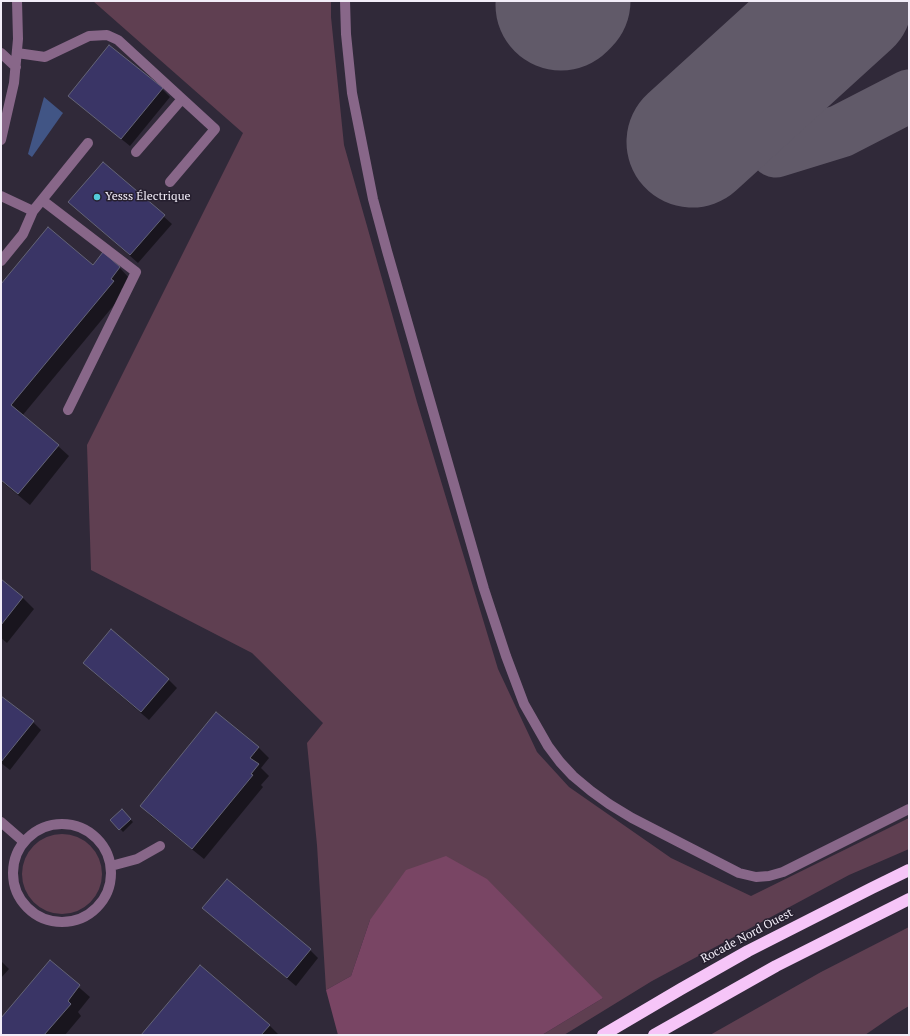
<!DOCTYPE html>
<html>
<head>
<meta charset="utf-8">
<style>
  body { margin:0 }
  #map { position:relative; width:910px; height:1036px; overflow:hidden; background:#302939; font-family:"PT Serif",serif }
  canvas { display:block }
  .frame { position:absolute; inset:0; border:2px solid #f2edf8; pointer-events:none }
</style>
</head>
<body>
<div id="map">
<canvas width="910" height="1036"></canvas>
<div class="frame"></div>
</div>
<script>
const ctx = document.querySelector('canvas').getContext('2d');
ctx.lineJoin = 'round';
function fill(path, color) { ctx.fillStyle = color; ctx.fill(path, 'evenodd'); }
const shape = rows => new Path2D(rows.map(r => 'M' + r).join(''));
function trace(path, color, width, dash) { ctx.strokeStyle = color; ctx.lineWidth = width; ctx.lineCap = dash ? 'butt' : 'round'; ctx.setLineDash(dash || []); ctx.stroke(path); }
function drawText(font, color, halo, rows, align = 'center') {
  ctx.font = font + ' "PT Serif",serif'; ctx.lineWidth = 3; ctx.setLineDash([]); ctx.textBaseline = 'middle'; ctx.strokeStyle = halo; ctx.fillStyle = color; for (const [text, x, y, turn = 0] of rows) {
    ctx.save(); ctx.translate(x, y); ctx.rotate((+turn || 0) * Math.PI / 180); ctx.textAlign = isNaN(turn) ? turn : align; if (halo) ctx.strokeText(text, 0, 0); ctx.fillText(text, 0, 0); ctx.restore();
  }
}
fill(shape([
  [93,1,331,1,331,17,344,145,417,402,498,669,537,752,569,787,671,858,751,896,909,818,909,849,849,875,652,981,564,1035,542,1035,603,998,370,920,351,976,326,990,317,845,307,743,323,723,252,653,91,570,87,445,243,133],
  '22 874a40 40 0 1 1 80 0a40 40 0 1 1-80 0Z',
  [909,927,909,1006,894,1015,865,1035,710,1035,821,972]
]), '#5f3f51');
fill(shape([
  [446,856,487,879,603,998,542,1035,338,1035,326,990,351,976,370,920,406,870]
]), '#794564');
fill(shape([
  [44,97,63,113,32,157,28,154]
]), '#415585');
fill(shape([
  [162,89,170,97,130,146,78,104],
  [104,163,172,224,138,263,78,210],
  [93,266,120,268,130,279,121,290,124,293,22,416,58,446,69,456,30,505,1,481,1,285],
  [1,580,23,598,34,609,7,643,1,638],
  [92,671,168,679,177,688,149,720],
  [1,697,33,722,41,730,10,770,1,763],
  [258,747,269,758,261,768,269,776,261,785,263,787,204,859,152,817,141,806],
  [122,811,133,822,123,832,112,820],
  [203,908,310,950,318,958,296,986],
  [1,961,9,969,1,978],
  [50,962,90,997,78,1012,81,1016,65,1035,1,1035,1,1020],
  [269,1025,279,1035,142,1035]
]), '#0007');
trace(shape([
  [776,151,841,131,909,96]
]), '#615a69', 53);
trace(shape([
  [561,5,565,1],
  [692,142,847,1]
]), '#615a69', 131);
const building = shape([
  [109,45,163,88,121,139,68,96,109,45],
  [103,162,165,215,130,255,68,202,103,162],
  [48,227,93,265,103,252,120,267,111,279,114,281,11,405,59,445,18,494,1,480,1,284,48,227],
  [1,579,23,597,1,625,1,579],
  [111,629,169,679,141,712,83,663,111,629],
  [1,696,34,721,1,762,1,696],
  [216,712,259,747,250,758,259,764,251,774,253,775,192,849,140,806,216,712],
  [122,809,131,819,119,830,110,820,122,809],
  [227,879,311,949,287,978,202,908,227,879],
  [50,960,80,985,68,1001,71,1004,44,1035,1,1035,1,1018,50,960],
  [200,965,270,1025,261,1035,141,1035,200,965]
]);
fill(building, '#3a3566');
trace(building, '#646477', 1);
trace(shape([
  [345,1,346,34,352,93,373,199,387,251,484,589,506,656,524,704,548,746,560,762,573,776,591,791,609,804,632,818,739,873,756,877,769,876,783,872,909,809],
  [1,53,16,67],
  [17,53,45,57,89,36,107,35,118,40,215,129,170,182],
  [1,140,14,83,18,39,17,1],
  [136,152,182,99],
  [1,196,33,211,88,143],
  [42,200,136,272,68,410],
  [1,261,23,234,33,211],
  [1,822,24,842],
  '13 873a49 49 0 1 1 98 0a49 49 0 1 1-98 0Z',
  [111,866,137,859,160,846]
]), '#886789', 10);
trace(shape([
  [603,1035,681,989,748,951,872,888,909,870],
  [654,1035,776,966,909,899]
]), '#f6c5f8', 12);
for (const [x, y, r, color] of [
  [97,197,4,"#53cbdb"]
]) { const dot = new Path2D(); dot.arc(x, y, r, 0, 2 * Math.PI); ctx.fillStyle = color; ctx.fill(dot); trace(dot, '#261f2f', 1.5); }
drawText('12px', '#f2edf8', '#261f2f', [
  ["Yesss Électrique",105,197]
], 'left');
drawText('12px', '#f2edf8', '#261f2f', [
  ["Rocade Nord Ouest",747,936,-28]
]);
</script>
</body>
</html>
